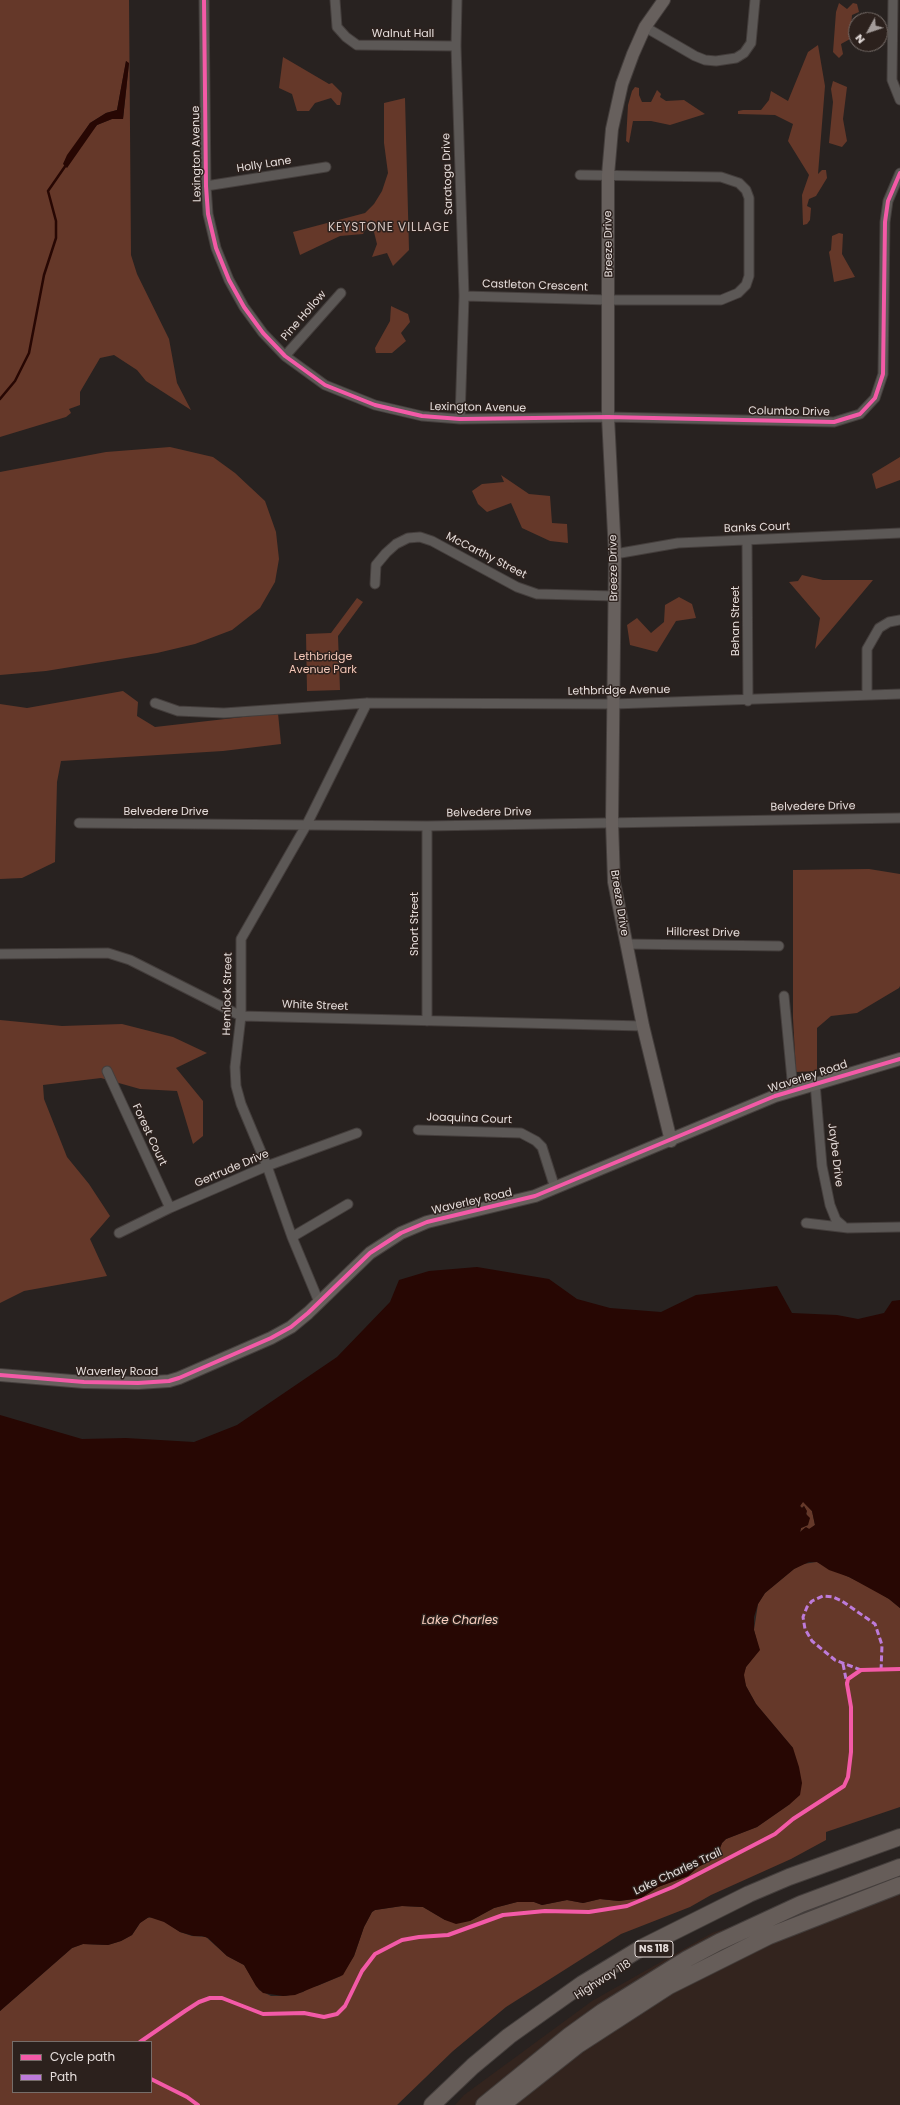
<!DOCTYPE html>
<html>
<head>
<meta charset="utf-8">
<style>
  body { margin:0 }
  #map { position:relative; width:900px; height:2105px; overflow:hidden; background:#282220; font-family:Poppins,sans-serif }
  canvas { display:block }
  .legend { position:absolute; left:12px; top:2041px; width:140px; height:52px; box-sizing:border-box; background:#2c211d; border:1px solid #766d69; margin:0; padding:5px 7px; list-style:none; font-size:12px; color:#e6dedc }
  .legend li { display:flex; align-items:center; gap:8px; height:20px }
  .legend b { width:20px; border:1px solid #766d69 }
  .north { position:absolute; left:848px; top:12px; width:40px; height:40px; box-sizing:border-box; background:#2c211d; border:1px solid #766d69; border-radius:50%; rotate:230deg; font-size:11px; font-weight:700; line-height:16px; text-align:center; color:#e6dedc }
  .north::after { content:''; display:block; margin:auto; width:14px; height:18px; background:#a49c9a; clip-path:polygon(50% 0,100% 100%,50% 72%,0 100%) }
</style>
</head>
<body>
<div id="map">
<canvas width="900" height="2105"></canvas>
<ul class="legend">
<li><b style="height:5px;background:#f35aa7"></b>Cycle path</li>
<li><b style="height:5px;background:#bd7bd9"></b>Path</li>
</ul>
<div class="north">N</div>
</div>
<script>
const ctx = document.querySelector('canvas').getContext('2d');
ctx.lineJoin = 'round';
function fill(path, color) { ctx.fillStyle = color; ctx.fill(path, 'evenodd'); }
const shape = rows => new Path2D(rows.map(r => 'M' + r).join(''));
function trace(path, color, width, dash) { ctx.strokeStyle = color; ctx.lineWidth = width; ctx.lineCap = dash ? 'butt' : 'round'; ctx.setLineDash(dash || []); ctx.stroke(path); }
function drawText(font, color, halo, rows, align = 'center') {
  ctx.font = font + ' Poppins,sans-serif'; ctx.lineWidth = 3; ctx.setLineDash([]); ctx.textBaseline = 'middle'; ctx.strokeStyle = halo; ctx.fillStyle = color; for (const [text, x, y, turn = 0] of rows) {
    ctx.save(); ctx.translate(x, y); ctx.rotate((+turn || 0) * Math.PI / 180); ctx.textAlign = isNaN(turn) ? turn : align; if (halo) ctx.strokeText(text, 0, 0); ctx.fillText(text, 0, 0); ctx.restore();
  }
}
fill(shape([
  [900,1870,900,2105,455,2105,464,2095,592,2001,712,1933]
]), '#33241e');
fill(shape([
  [0,0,129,0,131,255,137,274,169,339,177,383,191,410,146,381,137,370,114,355,100,358,80,392,80,405,69,409,71,413,66,417,0,437],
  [126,61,129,64,123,119,112,119,97,125,63,164,90,123,106,113,117,110],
  [839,3,847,9,853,3,857,4,859,12,852,15,850,39,841,44,843,54,839,58,833,52,836,12],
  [818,45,825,86,818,174,822,170,826,170,827,178,816,196,809,199,807,206,811,208,810,220,807,224,803,225,802,195,809,175,788,141,793,124,775,115,738,114,738,111,743,110,761,110,769,100,771,91,788,101,808,52],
  [283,57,329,84,332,83,342,93,340,105,337,105,331,98,315,103,309,111,297,111,292,94,279,88],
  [833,81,847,87,843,119,847,141,842,147,829,143,833,102,831,89],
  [635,87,639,88,639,95,642,102,651,102,657,90,661,94,660,97,666,101,684,100,705,114,670,125,651,121,633,121,629,143,626,141,628,105,632,91],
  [405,98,409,250,393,266,387,253,372,257,377,244,371,220,363,234,340,236,300,255,293,232,365,213,374,204,382,191,388,173,384,143,384,103],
  [839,233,843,234,842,254,855,277,834,282,829,252,831,250,832,236],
  [391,306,408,314,410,322,401,333,406,341,392,353,376,353,375,348,390,321],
  [170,447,213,457,235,473,265,501,276,532,279,559,275,582,260,608,232,630,195,644,157,653,46,671,0,675,0,472,106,452],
  [900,457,900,480,876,489,872,474],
  [501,475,529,494,550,496,552,523,567,524,568,543,550,541,522,528,511,503,487,512,478,504,472,491,482,484,504,482],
  [802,575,823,580,873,580,815,649,820,618,789,582,798,581],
  [679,597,692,604,696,618,676,621,657,652,630,645,627,625,637,618,651,633,664,622,665,605],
  [357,598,363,602,338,636,340,690,307,691,306,634,331,633],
  [123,691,138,702,137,716,155,727,278,713,281,744,223,751,61,761,57,782,55,862,22,878,0,879,0,704,27,708],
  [869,869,900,874,900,986,899,988,857,1013,831,1016,817,1028,817,1071,796,1072,793,1018,793,870],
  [0,1020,62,1026,122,1024,173,1037,207,1053,176,1068,203,1101,203,1136,193,1144,177,1091,140,1089,101,1078,43,1085,44,1099,67,1157,89,1184,110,1216,90,1239,107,1276,24,1291,0,1303],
  [803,1501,812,1511,815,1525,810,1529,805,1528,800,1532,801,1528,808,1525,806,1510,804,1506,802,1508,800,1506],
  [817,1562,872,1588,889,1599,900,1608,900,1807,826,1832,826,1840,791,1859,711,1895,690,1907,621,1934,506,2007,453,2051,397,2105,0,2105,0,2011,72,1948,83,1944,108,1945,121,1941,132,1935,140,1923,147,1918,153,1917,164,1921,180,1932,192,1936,206,1937,227,1956,244,1965,259,1990,271,1996,285,1996,303,1992,309,1987,317,1986,341,1976,354,1956,364,1927,372,1912,375,1910,402,1906,423,1907,445,1920,470,1921,494,1908,517,1902,534,1902,542,1905,567,1900,583,1903,600,1899,619,1901,641,1898,658,1887,688,1876,698,1867,716,1858,722,1843,726,1839,757,1827,790,1804,793,1748,756,1704,746,1686,743,1675,746,1667,759,1650,754,1630,758,1604,765,1593,794,1569,803,1564],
  [13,2042,151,2042,151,2092,13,2092]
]), '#653829');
fill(shape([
  [126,61,129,63,123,119,112,119,97,125,67,168,63,164,67,155,90,123,106,113,117,110],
  [477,1267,549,1279,577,1299,610,1308,661,1312,696,1295,777,1286,792,1313,837,1315,858,1319,884,1313,892,1301,900,1300,900,1608,889,1599,849,1577,829,1570,817,1562,809,1562,794,1569,765,1593,758,1604,754,1617,754,1630,760,1650,746,1667,744,1675,746,1686,756,1704,793,1748,799,1767,802,1783,800,1795,790,1804,757,1827,726,1839,722,1843,716,1858,698,1867,688,1876,658,1887,641,1898,619,1901,600,1899,583,1903,567,1900,542,1905,534,1902,517,1902,494,1908,470,1921,456,1924,445,1920,423,1907,402,1906,375,1910,372,1912,364,1927,354,1956,343,1975,295,1995,283,1996,263,1993,256,1986,244,1965,227,1956,208,1938,202,1936,194,1936,180,1932,164,1922,149,1917,140,1923,132,1935,121,1941,108,1945,83,1944,72,1948,0,2011,0,1415,82,1439,126,1438,194,1442,237,1425,337,1357,390,1302,399,1280,429,1271],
  [803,1502,812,1511,815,1525,809,1529,806,1527,800,1532,801,1528,808,1525,810,1518,806,1514,807,1511,804,1506,802,1508,800,1506]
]), '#270703');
trace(shape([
  [0,399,15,381,29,353,44,275,56,238,56,221,48,191,66,165]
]), '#270703', 2.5);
const street = shape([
  [204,0,206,186,208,214,216,248,229,280,244,307,263,333,285,356,325,385,375,405,422,416,460,419,608,417,834,422,860,414,875,398,883,374,885,222,888,201,900,173],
  [335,0,337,27,346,37,357,45,456,46],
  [457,0,456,46,464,296,460,419],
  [893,0,892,80,900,100],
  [645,27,695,56,705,60,716,61,736,58,744,53,751,43,755,0],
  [206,186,326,167],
  [464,296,610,300,721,300,738,293,746,285,749,276,749,198,746,190,739,183,721,177,580,175],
  [285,356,341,293],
  [747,541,748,701],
  [615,554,678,543,900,533],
  [375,584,376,565,386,553,396,544,408,538,420,537,432,541,517,587,537,594,615,596],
  [867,695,867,649,879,628,889,622,900,620],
  [155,703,178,711,224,713,367,703,614,704,900,694],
  [79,823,427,826,900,818],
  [427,826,427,1021],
  [626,944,779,946],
  [0,954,108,953,130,960,241,1016,643,1026],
  [784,996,793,1090],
  [107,1071,170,1208],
  [815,1083,822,1166,830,1205,836,1220,843,1226],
  [418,1130,521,1133,536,1141,542,1147,555,1188],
  [806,1223,848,1228,900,1227],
  [119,1233,170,1208,267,1166,357,1133],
  [292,1237,348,1204],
  [319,1302,292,1237,267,1166,241,1104,236,1086,235,1067,241,1016,241,939,307,824,367,703]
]);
const secondary = shape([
  [664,0,645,27,633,54,622,84,612,129,608,175,608,417,615,554,612,822,614,882,643,1026,671,1141],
  [0,1375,84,1382,138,1383,169,1381,179,1378,271,1338,291,1327,308,1313,370,1253,401,1233,427,1222,535,1196,775,1096,900,1059]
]);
const highway = shape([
  [432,2105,473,2066,509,2036,582,1984,643,1947,749,1894,789,1877,900,1837],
  [484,2105,570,2035,602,2012,687,1959,719,1942,801,1904,900,1867],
  [502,2105,578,2045,669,1986,769,1936,900,1885]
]);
trace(street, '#443e3c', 11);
trace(secondary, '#443e3c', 14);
trace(highway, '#443e3c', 18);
trace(street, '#5c5856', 9);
trace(secondary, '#67605d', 12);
trace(highway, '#665d59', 16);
trace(shape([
  [843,1664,847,1684],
  [861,1670,835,1660,812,1641,805,1629,803,1617,807,1607,812,1601,823,1596,833,1597,842,1601,875,1624,882,1645,881,1671]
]), '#bd7bd9', 3, [6, 3]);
trace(shape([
  [204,0,206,186,208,214,216,248,229,280,244,307,263,333,285,356,325,385,375,405,422,416,460,419,608,417,834,422,860,414,875,398,883,374,885,222,888,201,900,173],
  [0,1375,84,1382,138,1383,169,1381,179,1378,271,1338,291,1327,308,1313,370,1253,401,1233,427,1222,535,1196,775,1096,900,1059],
  [140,2042,185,2011,199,2002,210,1998,222,1998,263,2014,304,2013,324,2017,337,2014,345,2006,362,1971,375,1954,402,1940,419,1937,448,1935,503,1915,545,1911,589,1912,627,1906,673,1887,775,1834,793,1819,844,1786,848,1777,851,1752,851,1707,847,1684,848,1679,861,1670,900,1669],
  [151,2079,187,2097,198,2105]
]), '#f35aa7', 4);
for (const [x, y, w] of [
  [654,1949,38]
]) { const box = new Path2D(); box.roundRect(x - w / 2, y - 8, w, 16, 3); ctx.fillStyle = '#2c211d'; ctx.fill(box); trace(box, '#e6dedc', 1); }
drawText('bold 10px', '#e6dedc', null, [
  ["NS 118",654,1949]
]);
drawText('11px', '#e6dedc', '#2c211d', [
  ["Walnut Hall",403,34],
  ["Lexington Avenue",197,154,-91],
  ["Holly Lane",264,165,-9],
  ["Saratoga Drive",448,174,-92],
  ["Breeze Drive",609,244,-91],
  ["Castleton Crescent",535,286,2],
  ["Pine Hollow",304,316,-49],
  ["Lexington Avenue",478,408,1],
  ["Columbo Drive",789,412,1],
  ["Banks Court",757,528,-2],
  ["McCarthy Street",486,556,27],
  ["Breeze Drive",614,568,-91],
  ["Behan Street",736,621,-90],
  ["Lethbridge Avenue",619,691,-1],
  ["Belvedere Drive",813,807,-1],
  ["Belvedere Drive",166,812],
  ["Belvedere Drive",489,813,-1],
  ["Breeze Drive",619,903,81],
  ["Short Street",415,924,-90],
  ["Hillcrest Drive",703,933,1],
  ["Hemlock Street",228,994,-89],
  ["White Street",315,1006,2],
  ["Waverley Road",808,1077,-18],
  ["Joaquina Court",469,1119,2],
  ["Forest Court",149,1135,65],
  ["Jaybe Drive",835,1155,83],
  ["Gertrude Drive",232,1169,-23],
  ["Waverley Road",472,1202,-13],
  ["Waverley Road",117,1372],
  ["Lake Charles Trail",678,1872,-25],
  ["Highway 118",603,1980,-32]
]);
drawText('11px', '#f3c7b8', '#2c211d', [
  ["Lethbridge",323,657],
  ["Avenue Park",323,670]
]);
ctx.letterSpacing = '1px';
drawText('12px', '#d5c5c0', '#2c211d', [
  ["KEYSTONE VILLAGE",389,228]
]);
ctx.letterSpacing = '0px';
drawText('italic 12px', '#f9cdbe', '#2c211d', [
  ["Lake Charles",460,1621]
]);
</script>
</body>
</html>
